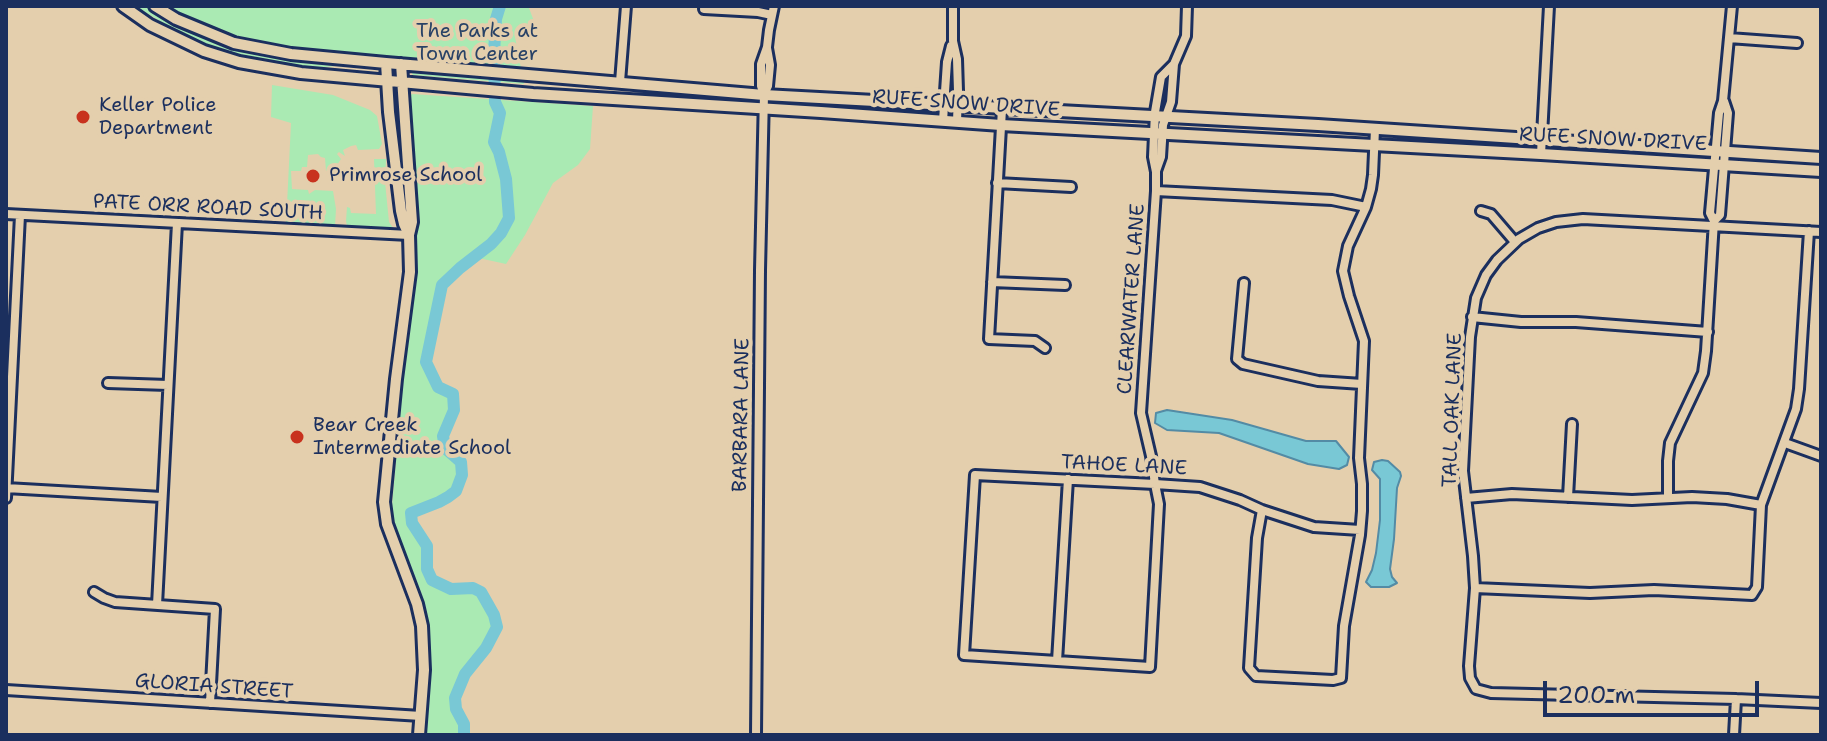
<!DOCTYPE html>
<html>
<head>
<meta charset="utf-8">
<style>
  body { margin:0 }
  #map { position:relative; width:1827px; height:741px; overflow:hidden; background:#e4cfad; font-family:"Shantell Sans",sans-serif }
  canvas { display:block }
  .frame { position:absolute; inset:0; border:8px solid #1b2f5e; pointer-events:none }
  .scale { position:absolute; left:1543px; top:681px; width:216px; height:36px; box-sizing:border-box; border:4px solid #1b2f5e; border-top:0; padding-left:10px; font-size:24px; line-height:28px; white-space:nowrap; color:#1b2f5e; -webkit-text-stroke:6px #e4cfad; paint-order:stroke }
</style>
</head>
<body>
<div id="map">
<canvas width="1827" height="741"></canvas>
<div class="frame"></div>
<div class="scale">200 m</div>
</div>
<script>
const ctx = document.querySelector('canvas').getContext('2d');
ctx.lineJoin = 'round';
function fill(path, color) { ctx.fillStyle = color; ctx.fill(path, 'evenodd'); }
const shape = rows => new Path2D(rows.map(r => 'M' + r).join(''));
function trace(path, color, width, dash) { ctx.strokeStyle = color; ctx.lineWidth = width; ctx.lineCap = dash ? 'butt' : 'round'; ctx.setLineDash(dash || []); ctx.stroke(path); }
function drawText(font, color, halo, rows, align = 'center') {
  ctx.font = font + ' "Shantell Sans",sans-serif'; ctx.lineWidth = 8; ctx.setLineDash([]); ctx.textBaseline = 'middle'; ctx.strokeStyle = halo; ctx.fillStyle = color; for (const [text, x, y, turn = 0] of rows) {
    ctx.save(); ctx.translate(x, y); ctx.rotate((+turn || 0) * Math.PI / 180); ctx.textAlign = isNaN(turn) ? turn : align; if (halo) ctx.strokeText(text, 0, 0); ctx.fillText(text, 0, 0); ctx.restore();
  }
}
fill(shape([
  [135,6,531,6,529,8,535,24,515,37,524,84,413,75,410,70,336,66,317,68,262,61,229,53,202,43,168,26],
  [272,85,333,95,370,110,377,116,382,144,379,149,358,150,356,145,351,146,343,150,345,156,339,152,337,154,341,159,333,171,326,171,325,158,321,157,318,154,308,155,307,167,302,167,301,171,291,171,292,189,308,190,309,194,315,190,333,191,336,209,335,226,333,227,286,225,291,123,271,117],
  [412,94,593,106,590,149,578,165,553,183,525,235,506,264,474,257,442,285,426,362,438,387,453,394,454,410,443,436,445,448,461,462,462,475,456,491,448,497,439,502,412,513,412,523,427,546,427,569,432,580,451,589,473,588,481,592,494,615,497,627,486,648,465,674,455,698,456,709,464,724,465,735,426,735,428,628,422,595,395,527,392,506,406,347,415,282,411,144,410,96],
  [374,159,386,159,385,182,389,222,393,228,385,231,351,229,347,226,346,221,347,207,350,208,351,213,376,214]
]), '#aaeab3');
const water = shape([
  [1167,410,1232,420,1306,441,1336,441,1349,457,1347,465,1339,469,1308,464,1219,433,1167,430,1155,423,1156,413,1167,410],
  [1382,460,1388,461,1400,472,1401,476,1397,488,1394,539,1390,569,1392,577,1397,583,1389,587,1371,587,1366,582,1372,570,1376,553,1380,520,1380,479,1372,470,1374,462,1382,460]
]);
fill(water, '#79c8d5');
trace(water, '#538ba5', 2);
trace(shape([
  [464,735,464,724,456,709,455,698,465,674,486,648,497,627,494,615,481,592,473,588,451,589,432,580,427,569,427,546,412,523,411,513,439,502,448,497,456,491,462,475,461,462,445,448,443,436,454,410,453,394,438,387,426,362,442,285,460,268,491,244,501,233,509,218,506,179,499,152,494,142,500,113,495,102,494,53,496,19,500,6]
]), '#79c8d5', 12);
const minor = shape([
  [953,6,953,41,957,59,958,91,957,122],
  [704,9,758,12,772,15],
  [1729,38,1797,43],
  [1174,64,1161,77,1155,112,1153,157,1156,172,1156,191,1141,413,1151,456,1155,484,1159,504,1150,667,964,655,975,475,1155,484,1200,487,1240,500,1262,510,1314,527,1360,530],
  [620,82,626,6],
  [764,95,768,86,770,65,767,48],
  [1002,109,989,339,1035,341,1045,348],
  [943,121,947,62,951,46],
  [1541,154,1549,6],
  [1156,171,1161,157,1163,125,1171,102,1174,64,1186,36,1187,6],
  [997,183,1071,187],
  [1156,191,1332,200,1366,207],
  [1481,211,1491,214,1515,242],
  [6,214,409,235],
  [1714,221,1720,215,1728,113,1724,101],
  [1821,232,1583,219,1556,222,1538,228,1519,239,1497,260,1486,275,1476,298,1470,337,1463,471,1473,556,1475,588,1469,666,1470,678,1476,689,1491,693,1736,699,1821,703],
  [992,282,1065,285],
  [1244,283,1237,359,1243,364,1318,381,1362,384],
  [1472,317,1521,322,1576,322,1708,332],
  [108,383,168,385],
  [1785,443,1821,456],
  [6,488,162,497],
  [1568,497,1572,424],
  [1668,497,1668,461,1670,443,1703,373,1706,351,1714,221,1710,213,1719,113,1723,101,1732,6],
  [6,498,20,215],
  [1466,498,1512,494,1632,500,1692,497,1727,499,1761,505],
  [1262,510,1257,538,1249,668,1256,676,1333,680,1341,678,1344,626,1360,535,1362,511,1362,484,1359,458,1364,341,1349,296,1343,271,1348,246,1366,207,1371,189,1373,175,1375,129],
  [1475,588,1590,593,1654,590,1752,595,1757,587,1761,505,1796,409,1799,389,1809,231],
  [94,592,104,598,115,602,215,609,210,703],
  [157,605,177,223],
  [1057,661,1068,479],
  [6,690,421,716],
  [756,735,760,270,764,95,761,86,761,64,767,47,769,30,774,6],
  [1734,735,1736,699]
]);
const major = shape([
  [123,6,150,25,204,51,239,62,301,73,533,94,821,112,1001,125,1541,154,1821,171],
  [155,6,176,19,234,43,291,54,386,63,764,95,1318,125,1821,158],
  [386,63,389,112,401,211,404,224,409,235],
  [401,64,412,222,409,235,410,272,396,379,384,502,387,524,417,604,422,626,424,670,419,735]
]);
trace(minor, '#1b2f5e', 14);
trace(major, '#1b2f5e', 16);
trace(minor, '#e4cfad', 8);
trace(major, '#e4cfad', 10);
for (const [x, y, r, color] of [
  [83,117,8,"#c8321e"],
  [313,176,8,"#c8321e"],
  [297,437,8,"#c8321e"]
]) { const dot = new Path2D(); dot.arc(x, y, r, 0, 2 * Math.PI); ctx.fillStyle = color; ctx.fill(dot); trace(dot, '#e4cfad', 3); }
drawText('20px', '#294266', '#e4cfad', [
  ["The Parks at",477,32],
  ["Town Center",477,55]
]);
drawText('20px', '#1b2f5e', '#e4cfad', [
  ["RUFE SNOW DRIVE",966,104,4],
  ["RUFE SNOW DRIVE",1613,140,3],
  ["PATE ORR ROAD SOUTH",208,208,3],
  ["CLEARWATER LANE",1132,299,-86],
  ["TALL OAK LANE",1453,410,-88],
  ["BARBARA LANE",742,415,-89],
  ["TAHOE LANE",1124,466,3],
  ["GLORIA STREET",214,687,4]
]);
drawText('20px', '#1b2f5e', '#e4cfad', [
  ["Keller Police",99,106],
  ["Department",99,129],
  ["Primrose School",329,176],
  ["Bear Creek",313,426],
  ["Intermediate School",313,449]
], 'left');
</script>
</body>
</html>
